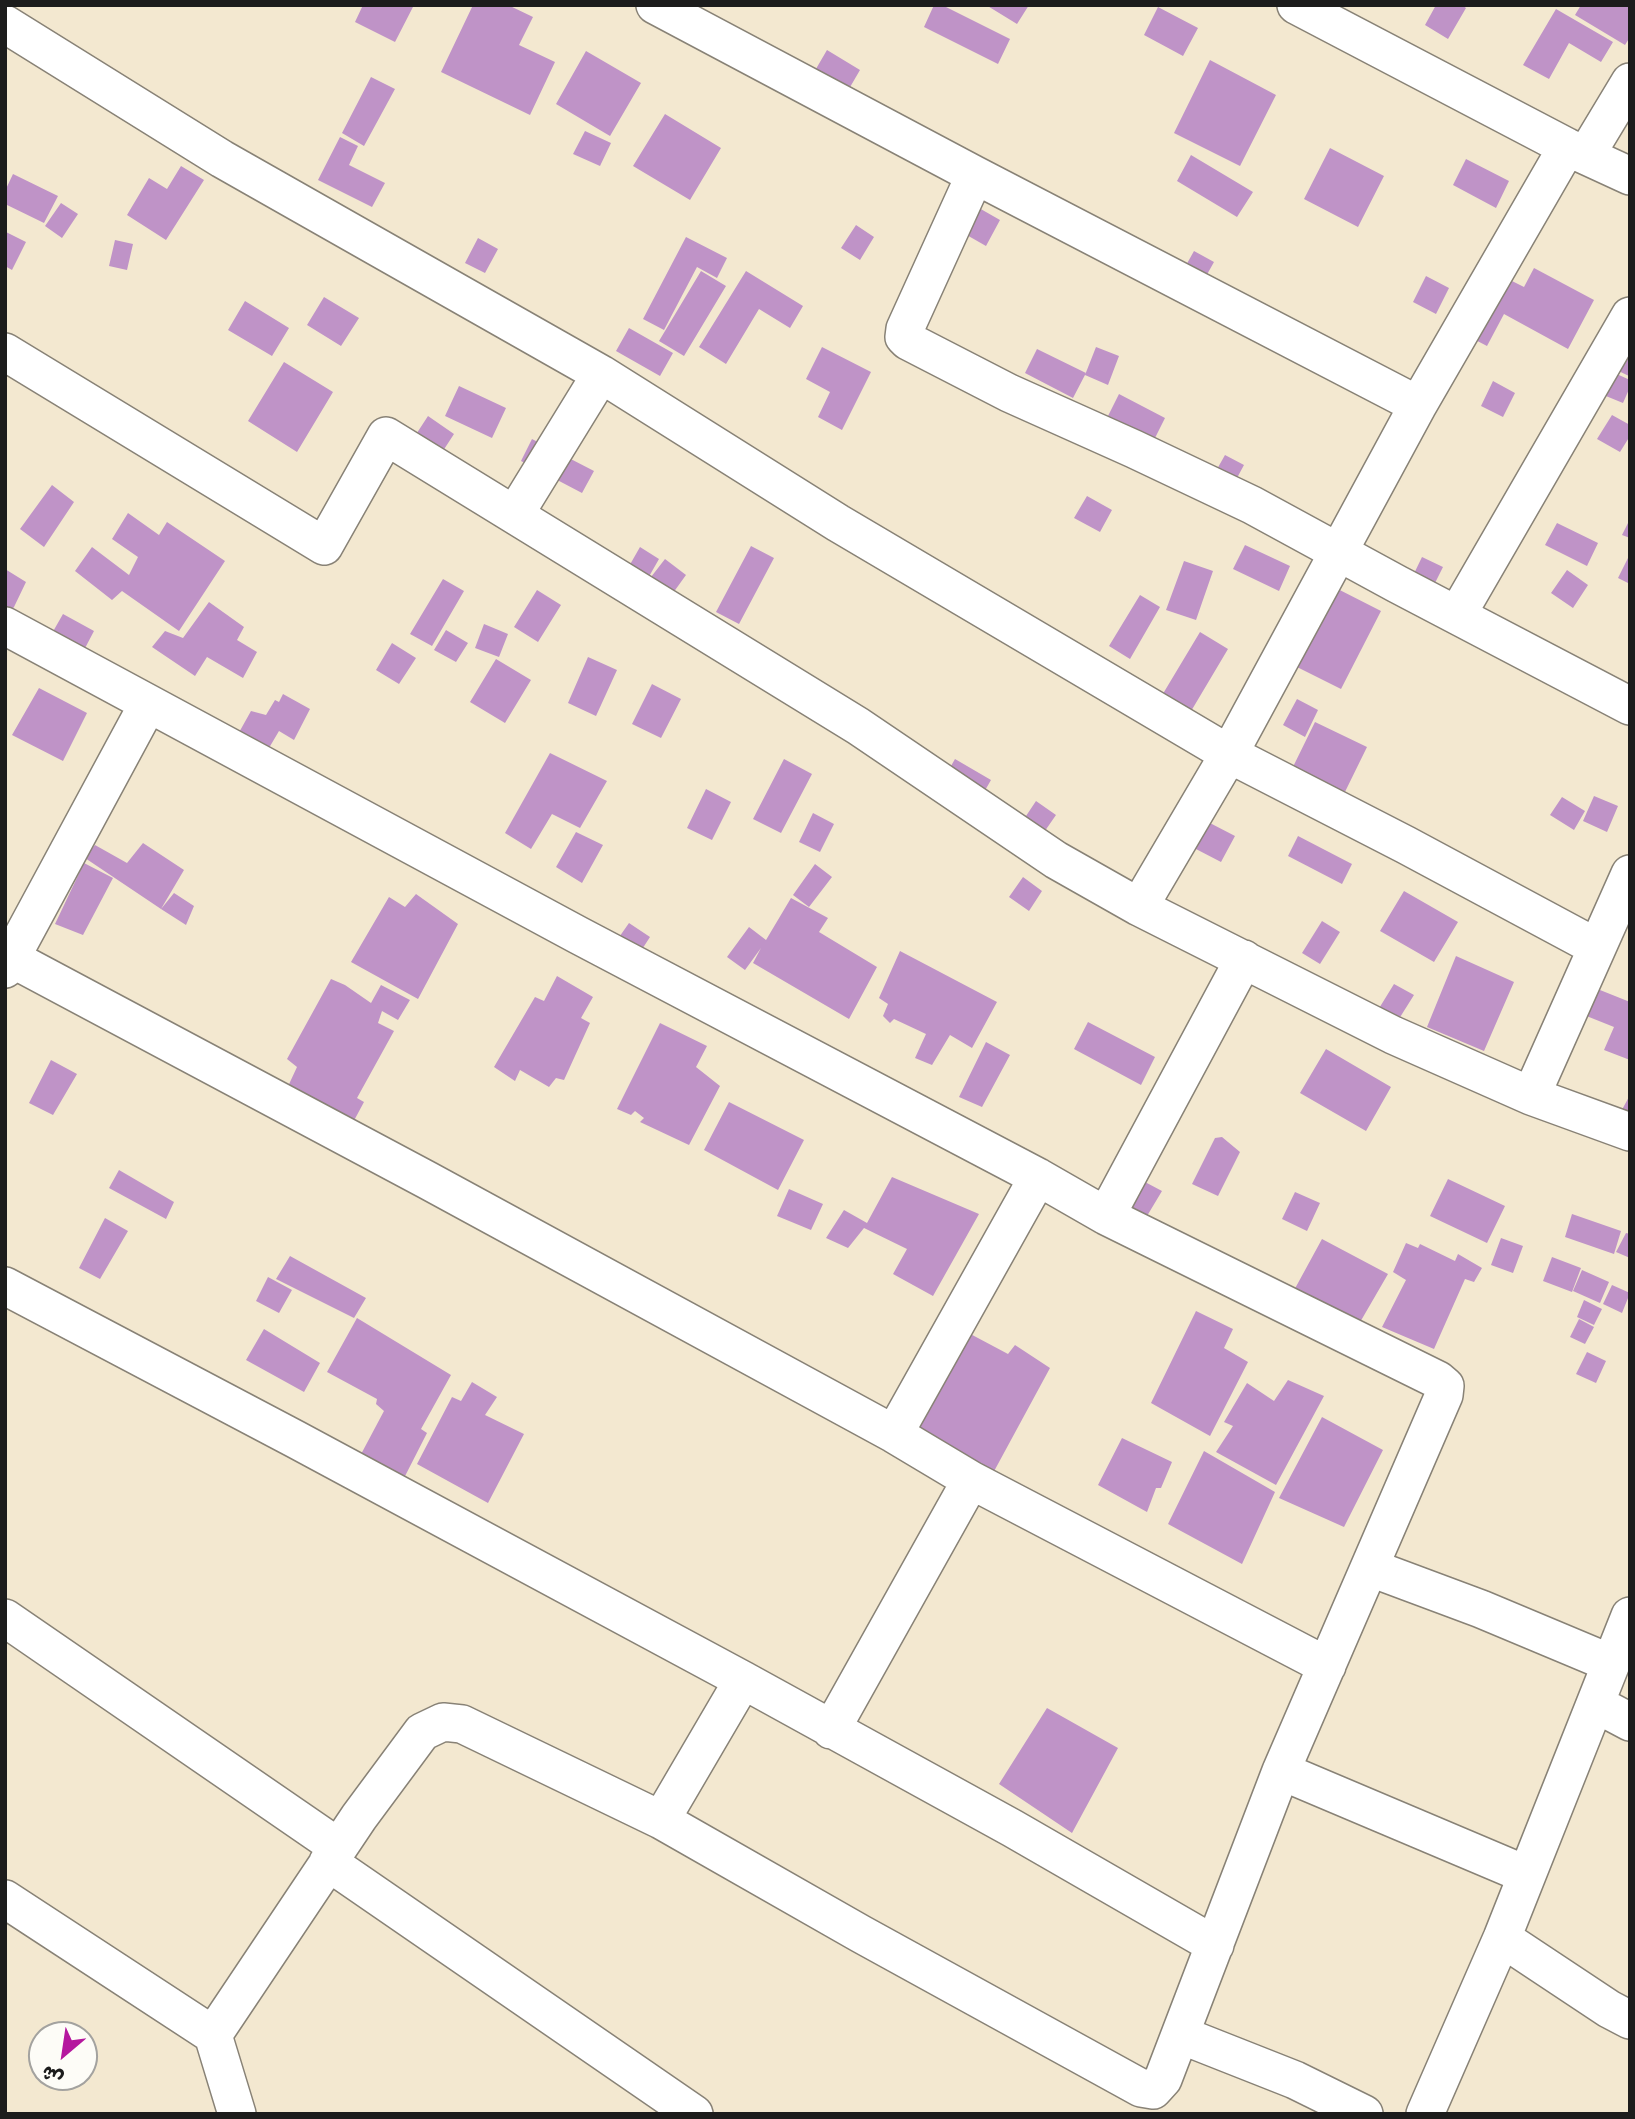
<!DOCTYPE html>
<html>
<head>
<meta charset="utf-8">
<style>
  body { margin:0 }
  #map { position:relative; width:1635px; height:2119px; overflow:hidden; background:#f3e8d0; font-family:Dekko,"Playpen Sans Arabic",sans-serif }
  canvas { display:block }
  .frame { position:absolute; inset:0; border:7px solid #1c1c1c; pointer-events:none }
  .north { position:absolute; left:28px; top:2021px; width:70px; height:70px; box-sizing:border-box; background:#fdfcf7; border:2px solid #a3a29f; border-radius:50%; rotate:209deg; font-size:19px; font-weight:700; line-height:28px; text-align:center; color:#1c1c1c }
  .north::after { content:''; display:block; margin:auto; width:24px; height:32px; background:#b5179e; clip-path:polygon(50% 0,100% 100%,50% 72%,0 100%) }
</style>
</head>
<body>
<div id="map">
<canvas width="1635" height="2119"></canvas>
<div class="frame"></div>
<div class="north">ش</div>
</div>
<script>
const ctx = document.querySelector('canvas').getContext('2d');
ctx.lineJoin = 'round';
function fill(path, color) { ctx.fillStyle = color; ctx.fill(path, 'evenodd'); }
const shape = rows => new Path2D(rows.map(r => 'M' + r).join(''));
function trace(path, color, width, dash) { ctx.strokeStyle = color; ctx.lineWidth = width; ctx.lineCap = dash ? 'butt' : 'round'; ctx.setLineDash(dash || []); ctx.stroke(path); }
fill(shape([
  [363,5,414,5,395,42,355,22],
  [473,5,508,5,533,17,519,45,555,62,530,115,441,72],
  [934,5,942,5,1010,39,998,64,924,27],
  [986,5,1029,5,1017,24],
  [1436,5,1462,5,1466,8,1448,39,1425,25],
  [1581,5,1630,5,1630,37,1625,45,1575,15],
  [1158,7,1198,28,1183,56,1144,35],
  [1556,9,1613,42,1601,62,1569,43,1549,79,1523,65],
  [827,50,860,70,846,94,813,74],
  [586,51,641,83,610,136,556,104],
  [1210,60,1276,95,1240,166,1174,133],
  [371,77,395,89,364,146,342,133],
  [665,114,721,148,690,200,633,166],
  [585,131,611,143,600,166,573,154],
  [340,137,358,146,349,165,385,183,372,207,318,180],
  [1330,148,1384,176,1358,227,1304,199],
  [1191,155,1253,192,1237,217,1177,181],
  [1466,159,1509,181,1496,208,1453,185],
  [181,166,204,180,166,240,127,215,149,178,167,189],
  [13,174,58,196,44,223,5,204,5,191],
  [61,203,78,214,62,238,45,226],
  [979,208,1000,220,986,246,965,234],
  [856,225,874,237,860,260,841,248],
  [6,232,26,242,12,270,5,266],
  [686,237,727,258,717,278,697,267,664,330,643,319],
  [478,238,498,249,485,273,465,263],
  [115,240,133,244,127,270,109,266],
  [1194,251,1214,262,1200,287,1180,276],
  [1534,268,1594,300,1568,349,1504,314,1487,346,1464,334,1496,273,1524,287],
  [701,271,726,286,684,356,659,341],
  [746,271,803,306,790,328,759,309,726,364,699,347],
  [1426,276,1449,288,1436,314,1413,302],
  [324,297,359,318,341,346,307,325],
  [245,301,289,328,272,356,228,330],
  [629,328,673,353,660,376,616,351],
  [1630,338,1630,374,1629,376,1606,365],
  [822,347,871,372,842,430,818,417,830,392,806,379],
  [1096,347,1119,356,1108,385,1085,375],
  [1037,349,1086,373,1073,398,1025,373],
  [284,362,333,392,297,452,248,421],
  [1610,371,1630,380,1630,387,1623,403,1601,394],
  [1493,381,1515,393,1503,417,1481,406],
  [459,386,506,408,492,438,445,416],
  [1119,394,1165,418,1152,444,1106,420],
  [1612,415,1630,425,1630,436,1620,452,1597,439],
  [428,416,454,434,439,457,413,439],
  [532,439,594,471,582,493,521,461],
  [1225,455,1244,465,1231,489,1212,478],
  [52,485,74,502,44,547,20,529],
  [1087,496,1112,510,1100,532,1074,518],
  [128,513,159,535,167,522,225,561,179,631,122,591,112,600,75,571,92,547,129,575,138,557,112,539],
  [1630,519,1630,538,1622,535],
  [1557,523,1598,543,1587,566,1545,545],
  [1245,545,1290,566,1279,591,1233,569],
  [751,546,774,558,739,624,716,612],
  [640,547,659,559,647,580,628,568],
  [1630,554,1630,584,1618,578],
  [1422,557,1443,567,1428,597,1408,586],
  [665,559,686,575,673,593,651,577],
  [1184,561,1213,571,1196,620,1166,610],
  [5,569,26,582,14,607,8,615,5,614],
  [1567,570,1588,585,1573,608,1551,593],
  [443,579,464,591,432,646,410,634],
  [1324,582,1381,611,1341,689,1283,660],
  [537,590,561,605,538,642,514,627],
  [1140,595,1160,607,1130,659,1109,646],
  [209,602,244,627,237,640,257,652,243,678,207,657,195,676,152,647,165,631,183,638],
  [63,614,94,631,83,652,51,635],
  [484,624,508,634,499,657,475,648],
  [446,630,468,643,456,662,434,650],
  [1200,632,1228,649,1184,723,1155,707],
  [392,643,416,658,399,684,376,670],
  [588,657,617,670,596,716,568,703],
  [496,659,531,680,505,723,470,702],
  [652,684,681,699,661,738,632,724],
  [39,688,87,713,63,761,12,735],
  [283,694,310,709,294,740,279,731,266,753,237,736,251,711,266,715,275,700,279,702],
  [1297,699,1318,710,1305,737,1283,725],
  [1315,722,1367,747,1341,800,1289,775],
  [550,753,607,781,580,828,552,814,531,849,505,833],
  [784,759,812,774,781,833,753,819],
  [955,759,991,780,976,806,940,785],
  [706,789,731,802,712,840,687,828],
  [1594,796,1618,806,1607,832,1583,821],
  [1562,797,1585,811,1574,830,1550,815],
  [1036,801,1056,815,1040,838,1020,825],
  [813,813,834,824,820,852,799,842],
  [1208,822,1235,836,1221,862,1194,848],
  [576,832,603,845,582,883,556,867],
  [1298,836,1352,864,1342,884,1288,856],
  [143,843,184,870,161,909,174,893,194,906,186,925,161,909,85,858,95,845,127,863],
  [84,863,113,878,83,935,55,924],
  [815,864,832,877,809,907,793,895],
  [1023,877,1042,891,1029,911,1009,897],
  [1404,891,1458,922,1434,962,1380,931],
  [416,894,458,924,418,999,351,962,389,897,405,907],
  [791,898,828,918,819,932,877,967,849,1019,753,963,761,948,745,970,727,957,749,927,766,940],
  [1322,921,1340,932,1320,964,1302,953],
  [629,923,650,937,637,957,615,943],
  [900,951,997,1002,972,1048,950,1035,932,1065,915,1058,926,1034,894,1019,890,1023,883,1016,888,1004,879,998],
  [1456,956,1514,982,1484,1051,1427,1027],
  [557,976,593,997,581,1018,590,1023,564,1080,556,1078,549,1087,520,1070,515,1081,494,1067,535,997,544,1001],
  [331,979,345,985,371,1003,381,985,410,1000,398,1020,382,1011,378,1023,394,1031,357,1098,364,1102,350,1128,284,1095,297,1067,287,1059],
  [1394,984,1414,995,1397,1022,1378,1010],
  [1590,986,1630,1002,1630,1060,1604,1050,1614,1027,1579,1013],
  [1088,1022,1155,1057,1141,1085,1074,1049],
  [660,1023,707,1046,696,1067,720,1086,689,1145,640,1122,644,1118,635,1111,631,1115,617,1109],
  [986,1042,1010,1055,982,1107,959,1097],
  [1326,1049,1391,1087,1366,1131,1300,1093],
  [51,1060,77,1074,53,1115,29,1103],
  [1630,1095,1630,1124,1618,1117],
  [729,1102,804,1140,778,1190,704,1150],
  [1222,1137,1240,1152,1218,1196,1192,1184,1215,1138],
  [119,1170,174,1202,166,1219,109,1188],
  [892,1177,979,1214,933,1296,893,1274,907,1249,864,1228,848,1248,826,1238,844,1210,867,1223],
  [1448,1179,1505,1206,1487,1243,1430,1216],
  [1145,1182,1162,1191,1144,1221,1117,1206],
  [789,1189,823,1204,811,1230,777,1216],
  [1295,1192,1320,1203,1307,1231,1282,1219],
  [1572,1214,1621,1231,1614,1254,1565,1237],
  [105,1218,128,1231,100,1279,79,1268],
  [1626,1233,1630,1234,1630,1258,1616,1252],
  [1501,1238,1523,1246,1513,1273,1491,1265],
  [1322,1239,1388,1274,1359,1324,1292,1294],
  [1406,1243,1418,1248,1420,1244,1455,1261,1458,1254,1482,1268,1474,1282,1465,1279,1434,1349,1382,1327,1406,1280,1393,1272],
  [290,1256,366,1298,354,1318,276,1279],
  [1552,1257,1581,1268,1572,1292,1543,1281],
  [1582,1270,1609,1282,1600,1303,1573,1291],
  [268,1277,292,1290,279,1313,256,1301],
  [1612,1285,1630,1293,1622,1313,1603,1304],
  [1584,1300,1602,1309,1594,1325,1577,1317],
  [1196,1311,1233,1329,1224,1348,1248,1362,1210,1436,1151,1403],
  [357,1318,451,1375,421,1429,427,1433,402,1482,359,1458,384,1411,376,1404,377,1399,327,1372],
  [1579,1319,1594,1327,1585,1344,1570,1337],
  [264,1329,320,1363,304,1392,246,1360],
  [961,1329,1008,1354,1015,1345,1050,1368,992,1475,912,1435],
  [1587,1352,1606,1361,1596,1383,1576,1374],
  [1288,1380,1324,1396,1276,1485,1216,1452,1233,1426,1224,1422,1247,1383,1274,1401],
  [472,1382,497,1397,485,1415,524,1434,488,1503,417,1464,452,1397,461,1401],
  [1322,1417,1383,1450,1344,1527,1279,1498],
  [1122,1438,1172,1462,1161,1488,1156,1488,1147,1512,1098,1485],
  [1204,1451,1275,1492,1242,1564,1168,1524],
  [1047,1708,1118,1748,1072,1833,999,1784]
]), '#bf93c7');
const minor = shape([
  [655,5,975,175,1418,405],
  [1296,5,1567,147,1630,176],
  [5,24,222,159,601,374,838,523,1229,754,1406,845,1596,947],
  [1586,155,1630,82],
  [975,175,905,329,904,337,908,341,1009,393,1134,449,1252,505,1397,584,1630,706],
  [5,352,324,546,386,436,858,726,1056,860,1139,907,1393,1035,1531,1096,1630,1132],
  [515,514,601,374],
  [1457,615,1630,316],
  [5,626,578,935,1038,1177,1106,1216,1438,1380,1445,1386,1444,1395,1281,1771,1163,2079,1153,2090,1141,2088,861,1934,661,1820,462,1724,443,1722,422,1732,359,1817,213,2035],
  [1139,907,1229,754,1418,405,1567,147],
  [5,955,427,1180,894,1434,971,1480,1327,1666],
  [5,969,148,704],
  [1531,1096,1630,874],
  [1106,1216,1244,959],
  [5,1286,295,1439,743,1680,1012,1828,1215,1945],
  [894,1434,1038,1177],
  [1371,1568,1481,1609,1610,1663],
  [5,1618,338,1847],
  [1596,1704,1630,1722],
  [831,1730,971,1480],
  [1281,1771,1527,1875],
  [661,1820,743,1680],
  [328,1862,694,2114],
  [5,1899,213,2035,237,2114],
  [1502,1938,1609,2009,1630,2020],
  [1181,2035,1295,2080,1364,2114],
  [1425,2114,1502,1938,1630,1616]
]);
trace(minor, '#888276', 40);
trace(minor, '#fff', 37);
</script>
</body>
</html>
